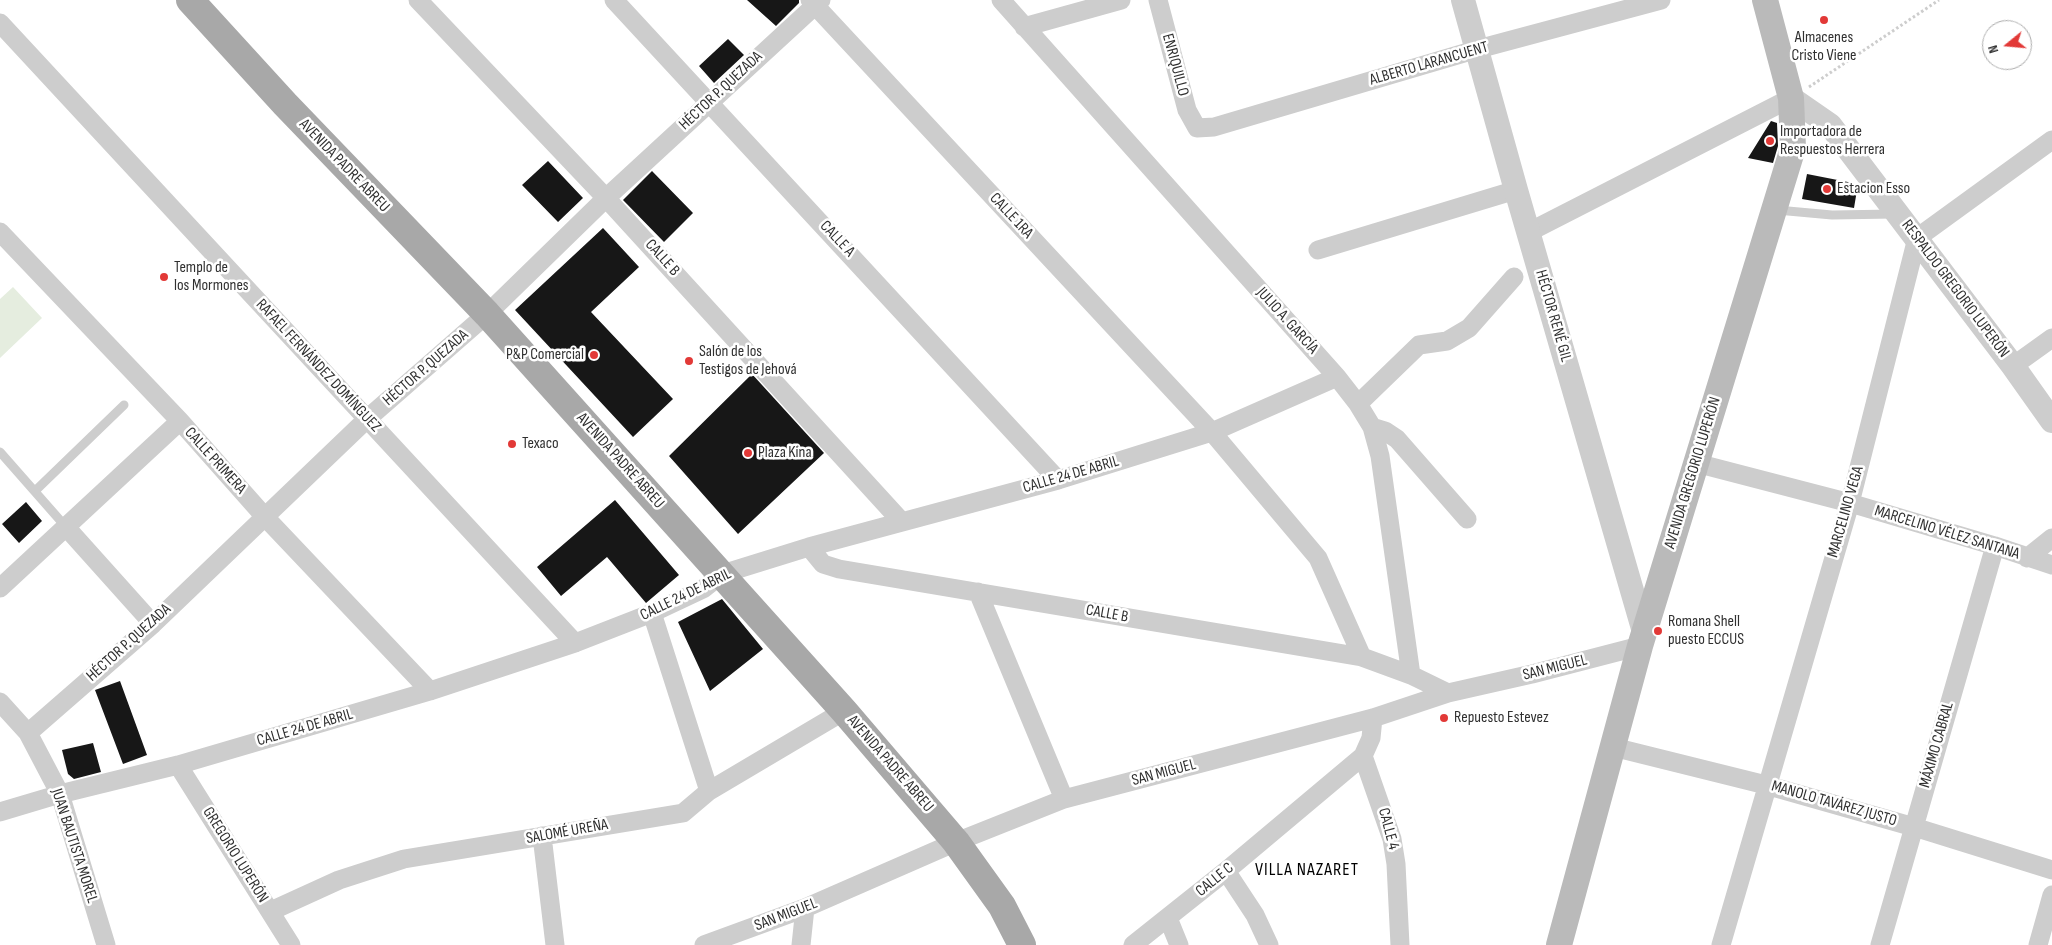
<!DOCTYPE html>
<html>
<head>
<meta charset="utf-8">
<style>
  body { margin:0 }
  #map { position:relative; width:2052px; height:945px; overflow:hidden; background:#fff; font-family:"Sofia Sans Condensed",sans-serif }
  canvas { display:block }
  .north { position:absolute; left:1982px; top:20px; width:50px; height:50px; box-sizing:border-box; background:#fff; border:1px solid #acacac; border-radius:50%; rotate:253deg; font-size:14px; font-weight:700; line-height:20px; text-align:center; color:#303030 }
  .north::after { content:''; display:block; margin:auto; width:18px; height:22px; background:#e23937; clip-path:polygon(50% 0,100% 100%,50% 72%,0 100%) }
</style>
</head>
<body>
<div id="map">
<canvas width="2052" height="945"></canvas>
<div class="north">N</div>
</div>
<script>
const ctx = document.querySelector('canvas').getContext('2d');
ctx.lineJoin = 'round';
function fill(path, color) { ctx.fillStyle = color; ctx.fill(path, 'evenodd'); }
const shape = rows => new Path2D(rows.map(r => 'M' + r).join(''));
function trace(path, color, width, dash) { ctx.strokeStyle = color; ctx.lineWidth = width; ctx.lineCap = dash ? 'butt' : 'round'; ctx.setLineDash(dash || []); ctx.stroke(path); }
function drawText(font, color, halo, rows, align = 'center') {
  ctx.font = font + ' "Sofia Sans Condensed",sans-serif'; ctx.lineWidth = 5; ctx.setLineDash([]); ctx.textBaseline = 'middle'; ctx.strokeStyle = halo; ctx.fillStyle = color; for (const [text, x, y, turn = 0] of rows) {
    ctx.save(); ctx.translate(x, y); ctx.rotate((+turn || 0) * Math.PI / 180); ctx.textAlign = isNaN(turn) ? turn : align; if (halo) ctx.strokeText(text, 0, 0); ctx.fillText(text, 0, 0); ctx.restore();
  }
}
fill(shape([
  [13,287,42,318,0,358,0,299]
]), '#e5eddf');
fill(shape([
  [747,0,799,0,799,3,776,26],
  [728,39,744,55,714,83,699,66],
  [1771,121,1777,123,1778,146,1773,163,1748,158],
  [548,161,583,198,558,222,522,185],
  [652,171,693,213,664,242,623,200],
  [1807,174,1858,184,1854,208,1802,199],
  [603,228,639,267,591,312,673,399,633,437,515,310],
  [752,374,824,453,738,534,669,456],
  [615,500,679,575,646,603,607,557,561,596,537,567],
  [26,502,42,521,19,543,2,524],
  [722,599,763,649,710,691,678,622],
  [120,681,147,755,123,764,95,690],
  [93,743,101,772,74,779,68,774,62,750]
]), '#171717');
trace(shape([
  [1809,87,1939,0]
]), '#cdcdcd', 3, [2.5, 2.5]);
trace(shape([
  [1777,210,1832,215,1894,214],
  [0,452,66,527],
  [35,491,124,405]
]), '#cdcdcd', 9);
trace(shape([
  [418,0,606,198,901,521],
  [614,0,1058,480],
  [810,0,1212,432,1318,558,1362,657],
  [1001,0,1337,377,1358,404,1372,427,1380,456,1411,675,1448,693],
  [1158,0,1187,110,1197,128,1214,127,1478,49,1661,0],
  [0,23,575,643],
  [1024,27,1121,0],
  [0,232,180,421,265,517,430,691],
  [1529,232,1791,98],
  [1318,250,1516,190],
  [2013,366,2052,338],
  [1358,404,1419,345,1447,341,1469,328,1514,277],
  [1372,427,1385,431,1397,439,1467,519],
  [1696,463,1850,503,1995,546,2052,565],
  [66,527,153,624],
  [809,547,823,564,839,569,1362,657,1411,675],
  [2027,558,2052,538],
  [0,588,180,421],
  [978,592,1064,799],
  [652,613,709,791],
  [0,702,28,733,60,794,106,945],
  [1373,718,1371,738,1363,756,1392,839,1396,864,1400,945],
  [28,733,153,624,367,419,487,314,606,198,821,0],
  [1613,747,1766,785,1914,827,2052,870],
  [178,765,291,945],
  [0,812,60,794,178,765,430,691,575,643,652,613,703,589,722,574,809,547,1058,480,1212,432,1337,377],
  [542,836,555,945],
  [1226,871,1255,915,1269,945],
  [271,911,339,880,404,859,683,813,709,791,844,711],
  [1168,918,1179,945],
  [704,945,805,908,956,842,1064,799,1373,718,1448,693,1532,674,1640,646],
  [801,945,805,908],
  [1133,945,1226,871,1363,756],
  [1721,945,1850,503,1917,238,2052,140],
  [1880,945,1995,546],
  [2038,945,2052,895]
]), '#cdcdcd', 19);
trace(shape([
  [1463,0,1516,190,1644,632],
  [1791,98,1830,125,2013,366,2052,421]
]), '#cdcdcd', 24);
trace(shape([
  [1559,945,1640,646,1793,148,1791,98,1765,0]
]), '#bababa', 26);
trace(shape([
  [190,0,285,104,487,314,844,711,956,842,1002,906,1022,945]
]), '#a8a8a8', 28);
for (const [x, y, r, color] of [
  [1824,20,5,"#e23937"],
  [1770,141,5,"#e23937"],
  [1827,189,5,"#e23937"],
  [164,277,5,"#e23937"],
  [594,355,5,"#e23937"],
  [689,361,5,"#e23937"],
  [512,444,5,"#e23937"],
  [748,453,5,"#e23937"],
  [1658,631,5,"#e23937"],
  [1444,718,5,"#e23937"]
]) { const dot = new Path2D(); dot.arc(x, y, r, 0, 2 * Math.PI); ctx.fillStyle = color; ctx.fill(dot); trace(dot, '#fff', 2); }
drawText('16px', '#303030', '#fff', [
  ["Almacenes",1824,38,"center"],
  ["Cristo Viene",1824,56,"center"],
  ["Importadora de",1780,132],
  ["Respuestos Herrera",1780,150],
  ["Estacion Esso",1837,189],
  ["Templo de",174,268],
  ["los Mormones",174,286],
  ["Salón de los",699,352],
  ["Testigos de Jehová",699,370],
  ["P&P Comercial",584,355,"right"],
  ["Texaco",522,444],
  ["Plaza Kina",758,453],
  ["Romana Shell",1668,622],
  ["puesto ECCUS",1668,640],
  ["Repuesto Estevez",1454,718]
], 'left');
drawText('16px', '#303030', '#fff', [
  ["ALBERTO LARANCUENT",1429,64,-16],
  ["ENRIQUILLO",1175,65,75],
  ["HÉCTOR P. QUEZADA",721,91,-43],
  ["AVENIDA PADRE ABREU",344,166,46],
  ["CALLE 1RA",1011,216,47],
  ["CALLE A",837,239,47],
  ["CALLE B",662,258,48],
  ["RESPALDO GREGORIO LUPERÓN",1955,289,53],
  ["HÉCTOR RENÉ GIL",1553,316,74],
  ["JULIO A. GARCÍA",1287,321,48],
  ["RAFAEL FERNÁNDEZ DOMÍNGUEZ",318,366,47],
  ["HÉCTOR P. QUEZADA",426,368,-41],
  ["CALLE PRIMERA",215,461,48],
  ["AVENIDA PADRE ABREU",620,461,48],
  ["AVENIDA GREGORIO LUPERÓN",1693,473,-73],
  ["CALLE 24 DE ABRIL",1071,475,-16],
  ["MARCELINO VEGA",1846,512,-74],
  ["MARCELINO VÉLEZ SANTANA",1947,533,17],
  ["CALLE 24 DE ABRIL",686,595,-26],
  ["CALLE B",1107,614,10],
  ["HÉCTOR P. QUEZADA",129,643,-42],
  ["SAN MIGUEL",1555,668,-14],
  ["CALLE 24 DE ABRIL",305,728,-16],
  ["MÁXIMO CABRAL",1937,745,-74],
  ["AVENIDA PADRE ABREU",890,764,49],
  ["SAN MIGUEL",1164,773,-15],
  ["MANOLO TAVÁREZ JUSTO",1834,804,16],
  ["CALLE 4",1388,829,75],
  ["SALOMÉ UREÑA",567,832,-10],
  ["JUAN BAUTISTA MOREL",74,846,72],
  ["GREGORIO LUPERÓN",235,855,58],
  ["CALLE C",1215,880,-39],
  ["SAN MIGUEL",786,915,-21]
]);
ctx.letterSpacing = '1px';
drawText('18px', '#000', '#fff', [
  ["VILLA NAZARET",1307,870]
]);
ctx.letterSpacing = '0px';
</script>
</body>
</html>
